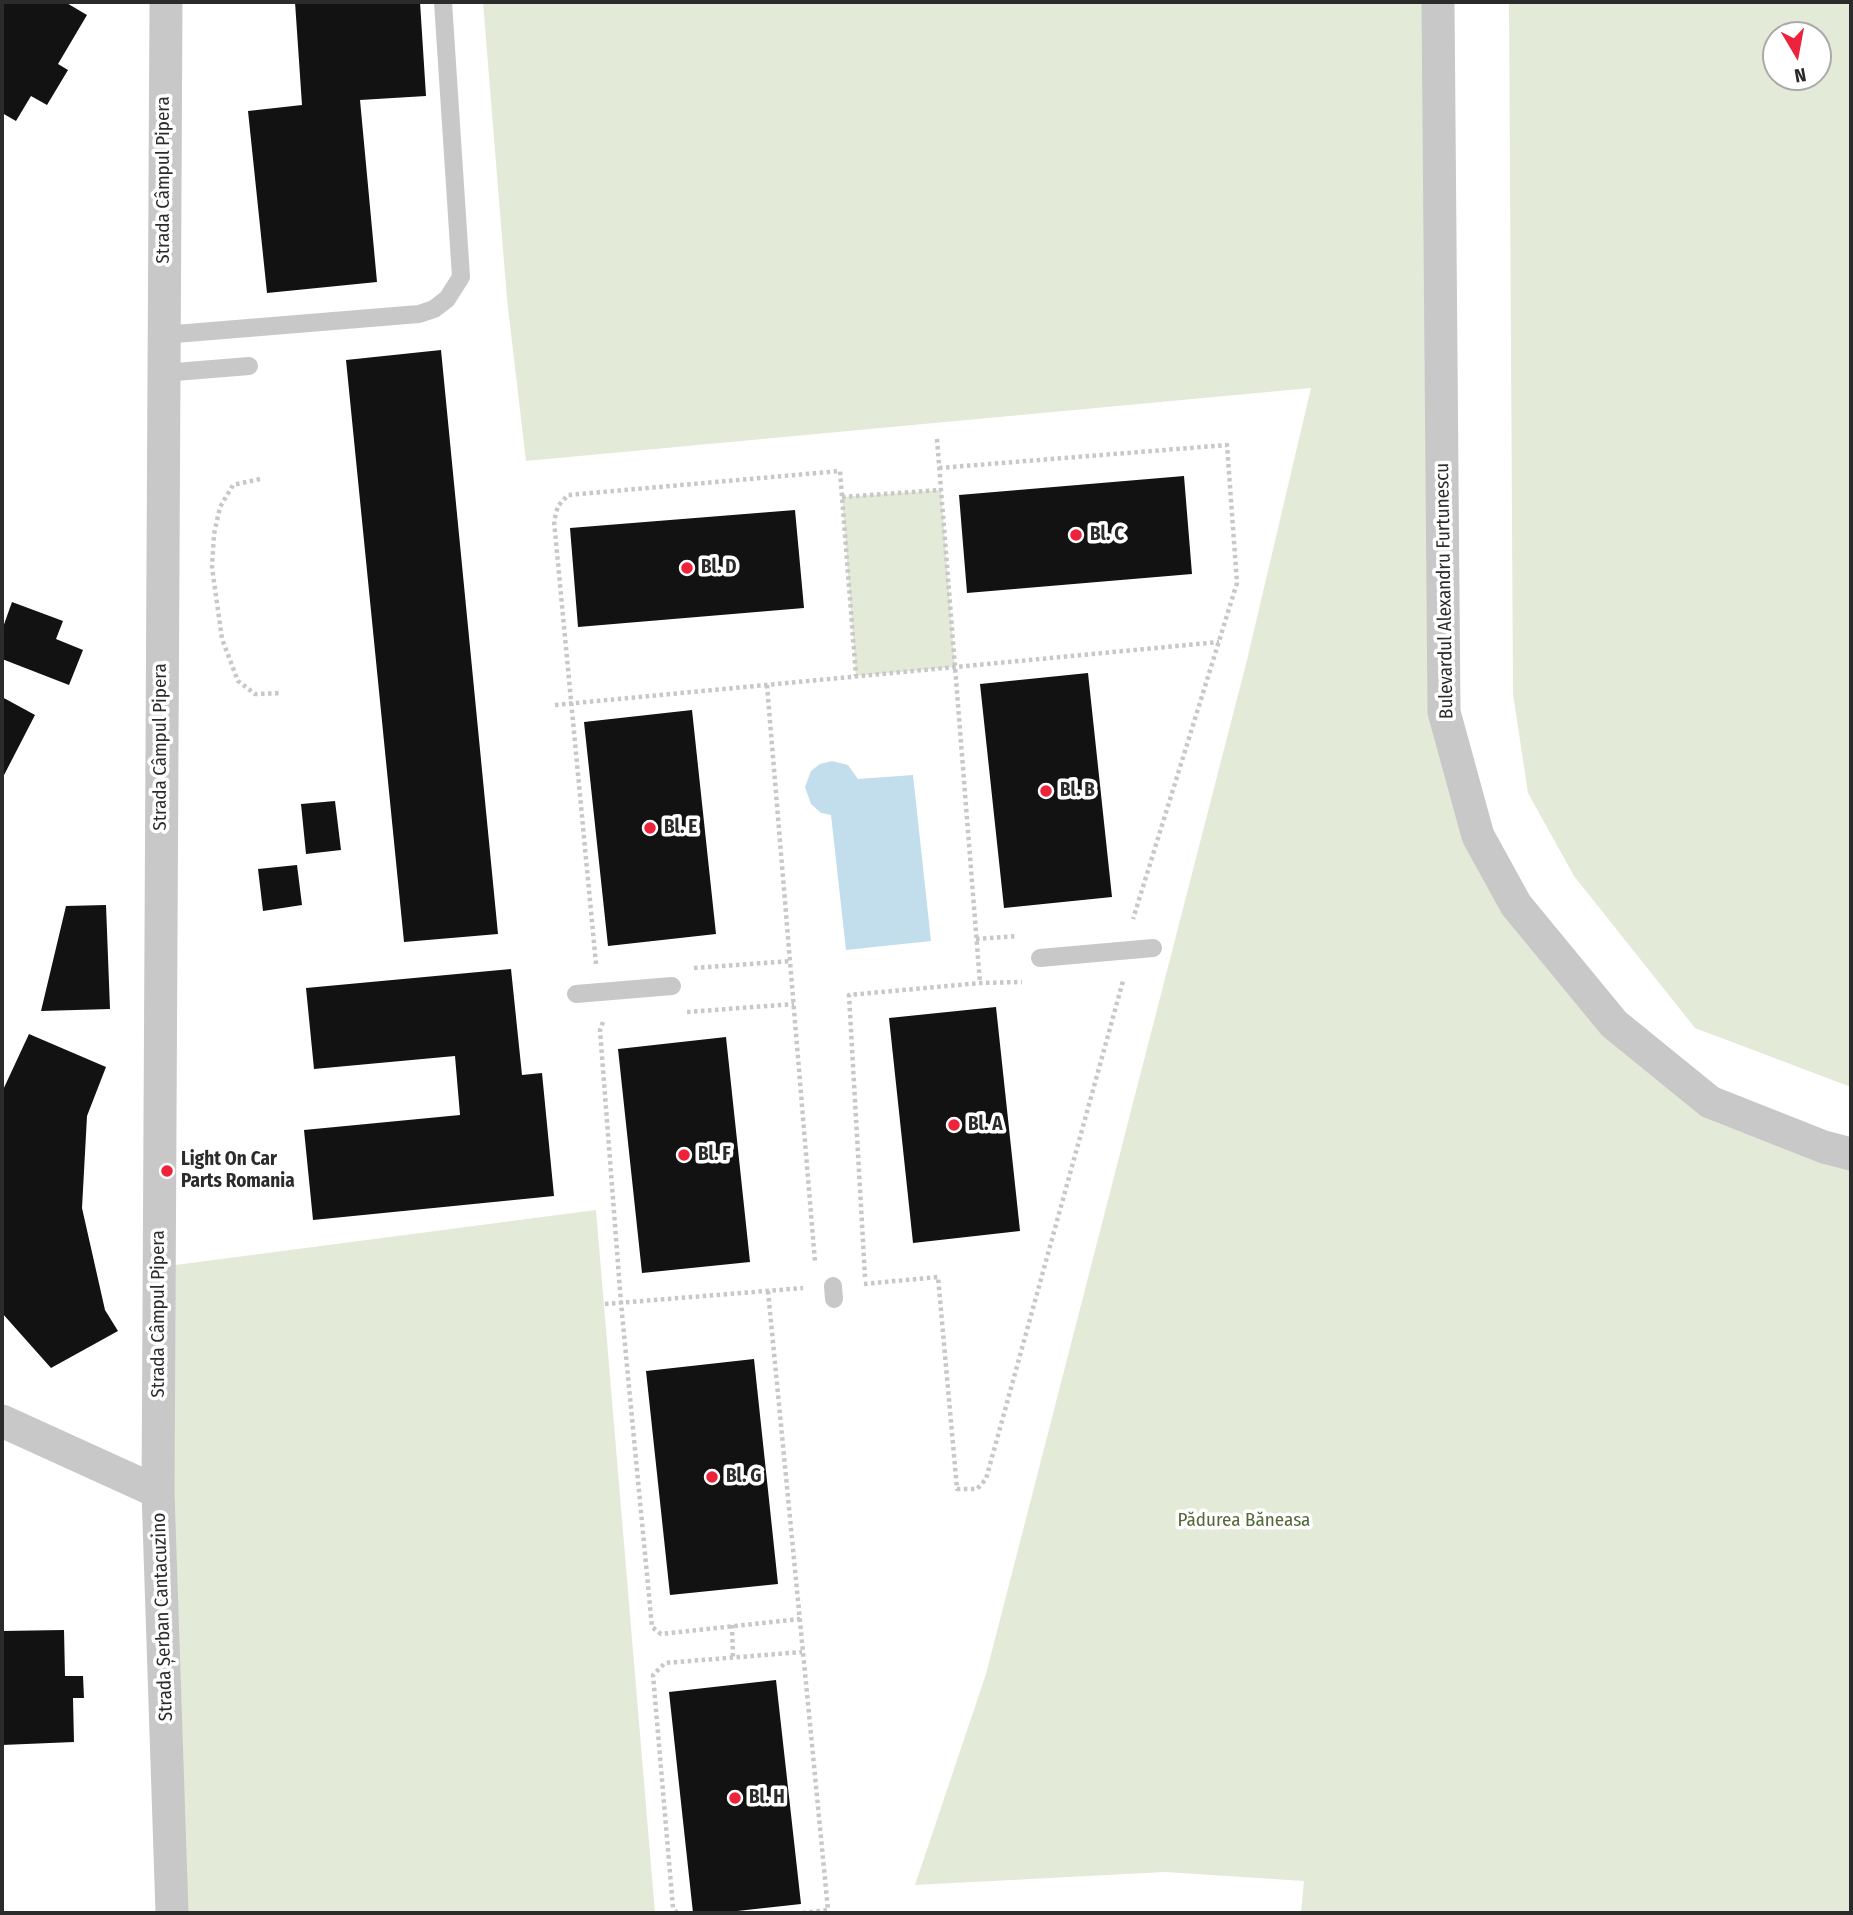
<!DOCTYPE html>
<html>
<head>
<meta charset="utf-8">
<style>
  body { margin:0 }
  #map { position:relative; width:1853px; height:1915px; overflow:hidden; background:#fff; font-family:"Fira Sans Condensed",sans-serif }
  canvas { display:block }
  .frame { position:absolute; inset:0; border:4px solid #2b2b2b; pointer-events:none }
  .north { position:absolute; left:1762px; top:21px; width:70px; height:70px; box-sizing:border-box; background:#fff; border:2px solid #aaa; border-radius:50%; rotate:170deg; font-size:19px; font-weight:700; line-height:28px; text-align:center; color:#2b2b2b }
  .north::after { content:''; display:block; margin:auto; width:24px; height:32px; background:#ed223b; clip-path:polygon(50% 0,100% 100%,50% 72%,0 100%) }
</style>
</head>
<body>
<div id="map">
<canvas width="1853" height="1915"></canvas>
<div class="frame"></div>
<div class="north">N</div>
</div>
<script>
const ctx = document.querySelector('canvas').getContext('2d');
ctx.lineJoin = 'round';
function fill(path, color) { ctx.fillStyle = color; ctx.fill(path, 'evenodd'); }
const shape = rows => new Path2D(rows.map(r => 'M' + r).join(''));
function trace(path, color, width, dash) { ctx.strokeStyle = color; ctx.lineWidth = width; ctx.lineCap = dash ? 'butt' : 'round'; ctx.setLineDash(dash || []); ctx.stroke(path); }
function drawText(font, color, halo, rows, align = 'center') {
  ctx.font = font + ' "Fira Sans Condensed",sans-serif'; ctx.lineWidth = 7; ctx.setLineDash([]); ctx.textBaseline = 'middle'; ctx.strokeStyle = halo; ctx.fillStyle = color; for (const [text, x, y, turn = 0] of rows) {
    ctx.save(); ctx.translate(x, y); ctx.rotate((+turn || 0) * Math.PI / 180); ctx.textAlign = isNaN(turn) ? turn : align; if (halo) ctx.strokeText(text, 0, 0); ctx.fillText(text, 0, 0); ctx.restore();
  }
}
fill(shape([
  [483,2,1438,2,1444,712,1516,905,1710,1102,1851,1154,1851,1913,1301,1913,1304,1881,1165,1872,915,1885,986,1674,1247,660,1311,388,526,461,507,299],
  [1509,2,1851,2,1851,1087,1695,1028,1574,876,1528,793,1513,694],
  [1818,35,1818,77,1776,77,1776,35],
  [941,490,955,667,856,676,842,497],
  [596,1210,655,1913,172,1913,160,1267]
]), '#e3ead7');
fill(shape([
  [832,761,848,765,858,779,913,775,931,941,846,950,831,815,821,813,811,804,805,787,811,771,820,764]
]), '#c2deec');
fill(shape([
  [2,2,65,2,87,15,58,64,68,70,47,105,31,96,16,121,2,113],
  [295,2,420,2,426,96,360,100,377,282,267,293,248,111,302,105],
  [441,350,498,934,404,942,346,360],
  [1184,476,1192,574,967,593,959,495],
  [795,510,804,608,578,627,570,528],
  [12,602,63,621,56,639,83,650,69,685,2,659,2,630],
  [1088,673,1112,897,1004,908,980,684],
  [2,697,35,715,2,779],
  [692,710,716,934,608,946,584,722],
  [335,801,341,850,306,854,301,804],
  [297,865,302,905,263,911,258,869],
  [106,905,110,1009,41,1011,66,906],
  [511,969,522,1075,542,1073,554,1196,313,1220,304,1130,460,1115,455,1056,314,1069,306,988],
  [996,1007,1020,1231,913,1243,889,1018],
  [29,1034,106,1067,87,1116,82,1208,105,1310,118,1331,51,1368,2,1313,2,1092],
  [726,1037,750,1262,642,1273,618,1049],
  [754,1359,778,1584,670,1595,646,1371],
  [64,1630,65,1676,83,1676,84,1698,73,1698,74,1742,2,1745,2,1631],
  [776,1680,801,1904,719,1913,693,1913,669,1692]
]), '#121212');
trace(shape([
  [937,439,980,983],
  [939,468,1227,445,1237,583,1133,919],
  [260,479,233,485,220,507,214,534,212,567,222,639,238,681,255,694,282,693],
  [842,497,941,490],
  [767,685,815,1262],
  [555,705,1219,642],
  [976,939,1018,936],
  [596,964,554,521,558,506,568,495,840,471,856,676],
  [694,968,791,961],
  [687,1012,794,1004],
  [603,1022,600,1030,621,1303,652,1627,661,1634,800,1619],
  [865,1277,849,995,980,983,1022,982],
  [864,1284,938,1277,957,1489,977,1489,986,1479,1123,981],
  [768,1291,828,1910,802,1913],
  [605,1304,803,1288],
  [732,1625,733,1658],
  [677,1913,673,1908,653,1675,665,1663,802,1652]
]), '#c8c8c8', 4.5, [3.5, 3.5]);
trace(shape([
  [163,335,419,314,434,309,447,299,461,277,443,2],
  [163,373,249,366],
  [1040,958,1153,948],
  [576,994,672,986],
  [833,1286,834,1299]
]), '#c8c8c8', 18);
trace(shape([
  [166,2,158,1492,172,1913],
  [1438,2,1444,712,1478,836,1516,905,1614,1024,1710,1102,1824,1147,1851,1154],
  [2,1421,158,1492]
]), '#c8c8c8', 33);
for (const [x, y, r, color] of [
  [1076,535,7,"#ed223b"],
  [687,568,7,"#ed223b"],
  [1046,791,7,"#ed223b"],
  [650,828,7,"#ed223b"],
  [954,1125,7,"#ed223b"],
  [684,1155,7,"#ed223b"],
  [167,1171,7,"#ed223b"],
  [712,1477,7,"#ed223b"],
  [735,1798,7,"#ed223b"]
]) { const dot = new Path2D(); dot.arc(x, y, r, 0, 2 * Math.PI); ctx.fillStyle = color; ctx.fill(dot); trace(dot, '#fff', 2.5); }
drawText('19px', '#2b2b2b', '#fff', [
  ["Strada Câmpul Pipera",164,180,-90],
  ["Bulevardul Alexandru Furtunescu",1445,591,-91],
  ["Strada Câmpul Pipera",161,747,-90],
  ["Strada Câmpul Pipera",159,1314,-90],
  ["Strada Șerban Cantacuzino",163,1617,-92]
]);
drawText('bold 19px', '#2b2b2b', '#fff', [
  ["Bl. C",1090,535],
  ["Bl. D",701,568],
  ["Bl. B",1060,791],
  ["Bl. E",664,828],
  ["Bl. A",968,1125],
  ["Bl. F",698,1155],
  ["Light On Car",181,1160],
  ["Parts Romania",181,1182],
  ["Bl. G",726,1477],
  ["Bl. H",749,1798]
], 'left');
drawText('19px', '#516937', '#fff', [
  ["Pădurea Băneasa",1244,1521]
]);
</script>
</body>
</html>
